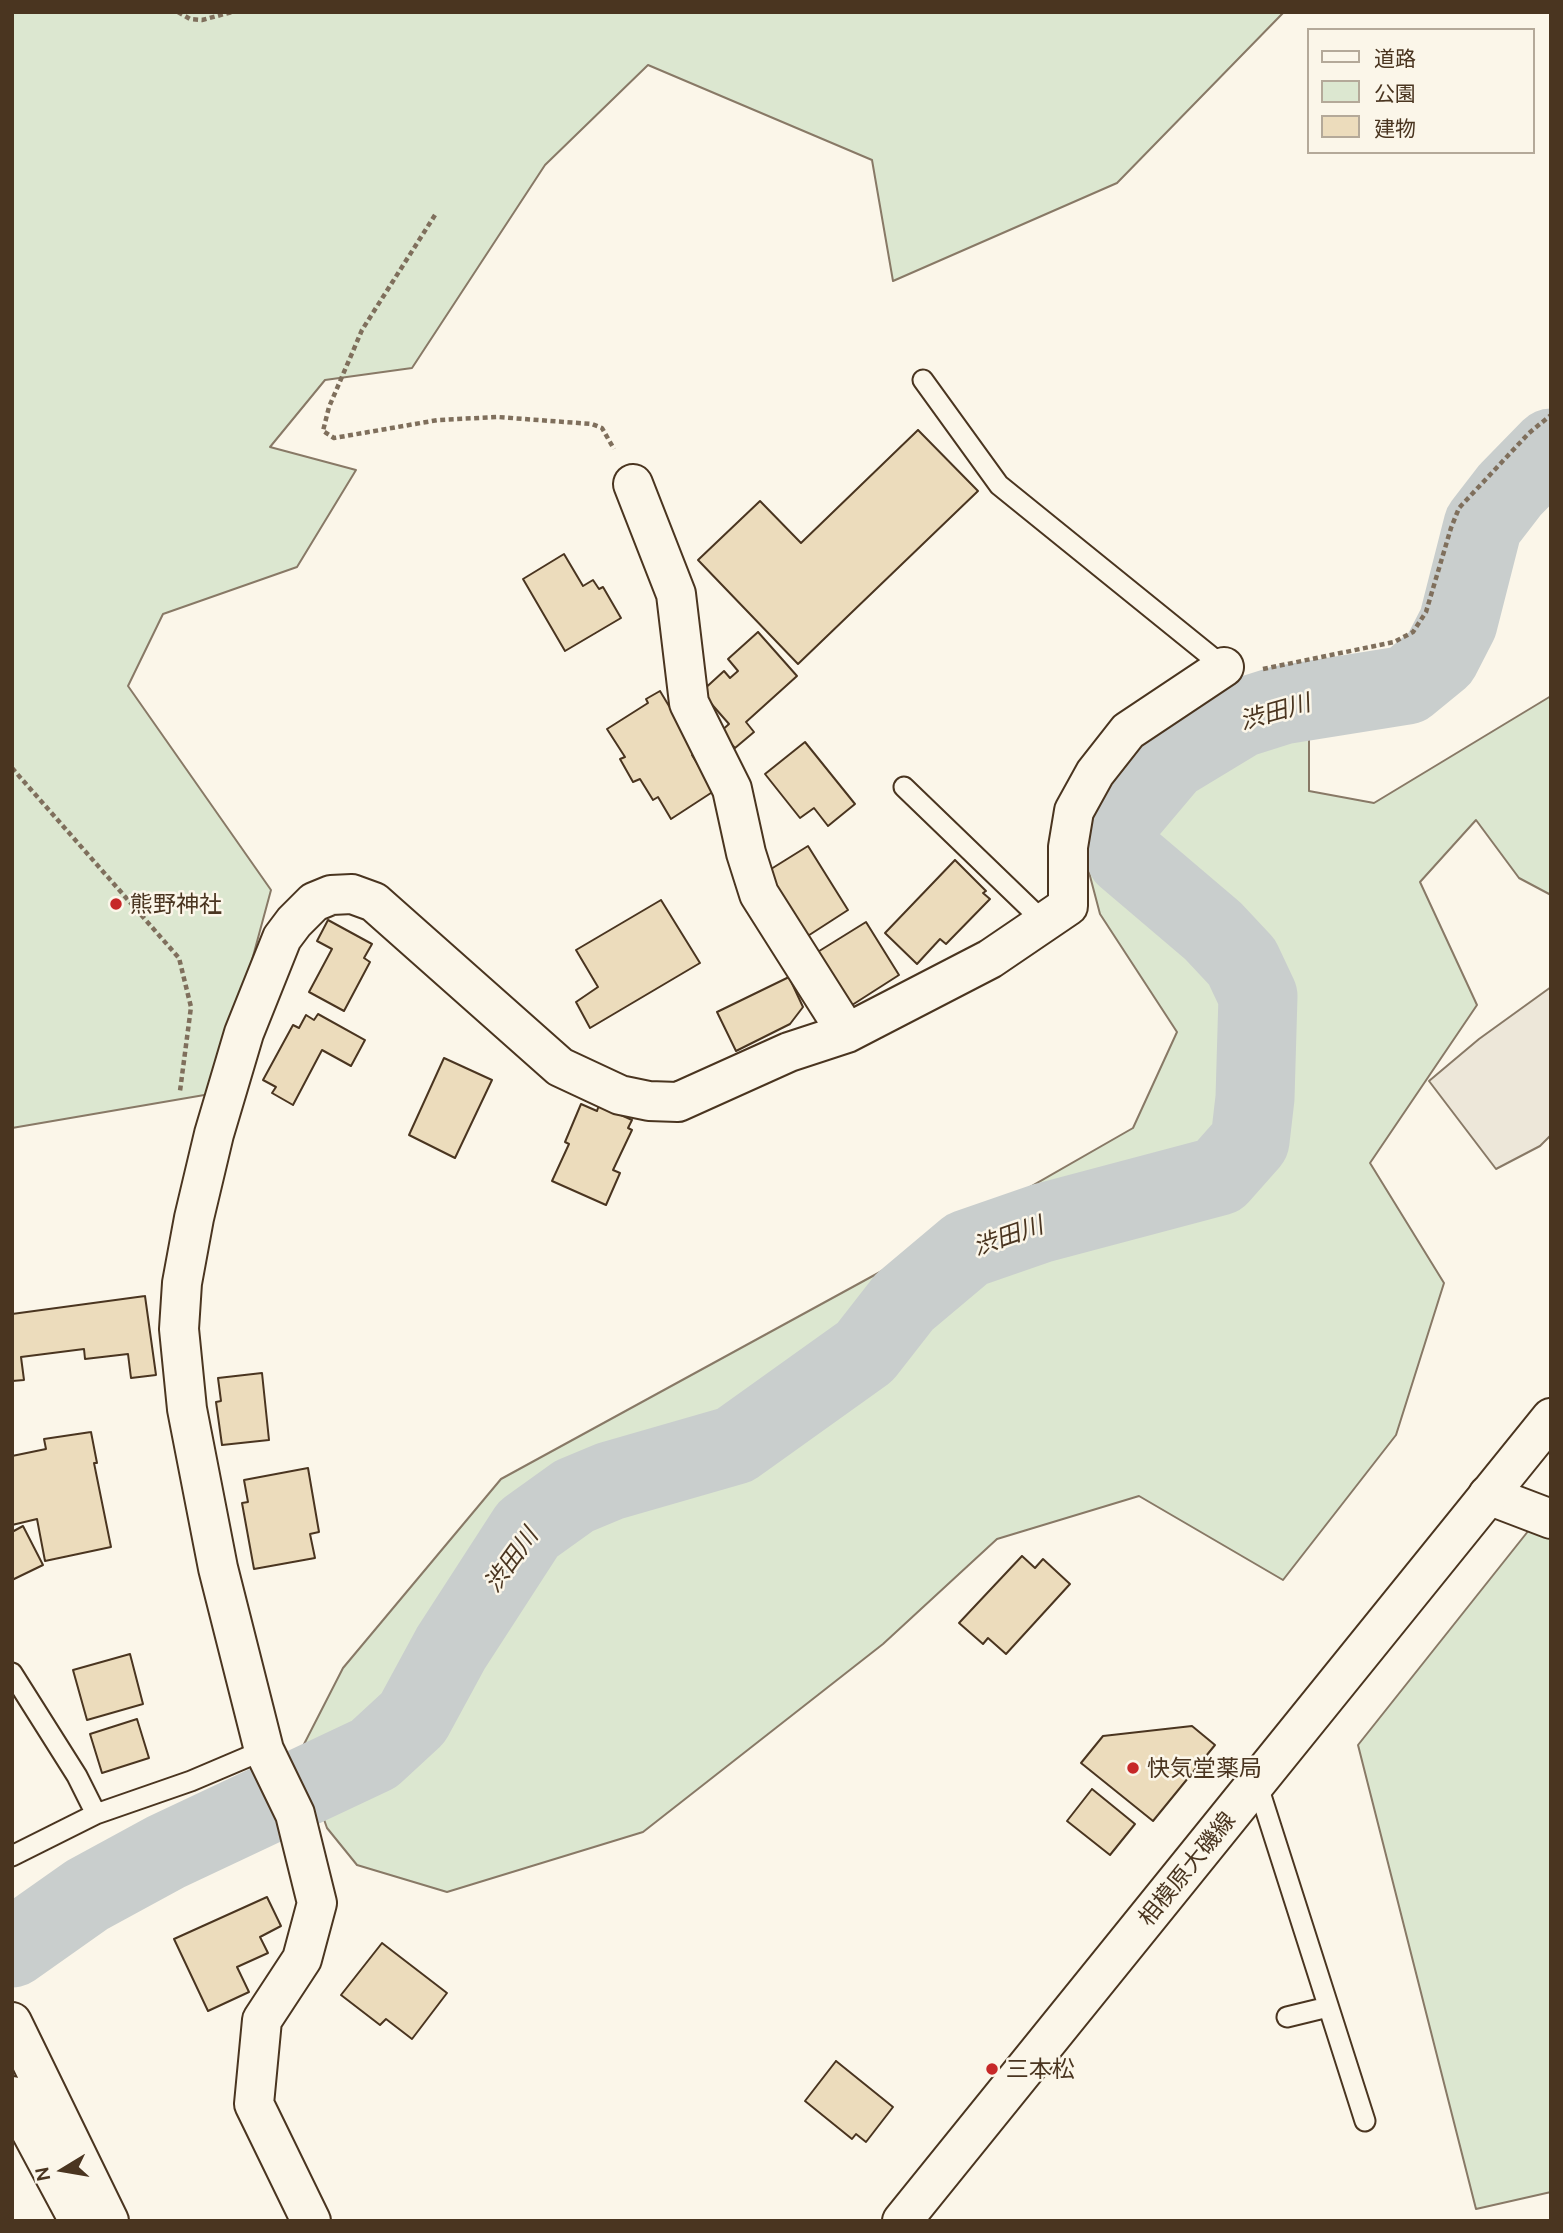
<!DOCTYPE html>
<html>
<head>
<meta charset="utf-8">
<style>
  body { margin:0 }
  #map { position:relative; width:1563px; height:2233px; overflow:hidden; background:#fbf6e9; font-family:Ubuntu,"Noto Sans JP",sans-serif }
  canvas { display:block }
  .frame { position:absolute; inset:0; border:14px solid #4a3520; pointer-events:none }
  .legend { position:absolute; left:1307px; top:28px; width:228px; height:126px; box-sizing:border-box; background:#fbf6e9; border:2px solid #b4a999; margin:0; padding:9px 12px; list-style:none; font-size:21px; color:#4a3520 }
  .legend li { display:flex; align-items:center; gap:14px; height:35px }
  .legend b { width:35px; border:2px solid #b4a999 }
  .north { position:absolute; left:28px; top:2135px; width:70px; height:70px; -webkit-text-stroke:5px #fbf6e9; paint-order:stroke; rotate:259deg; font-size:19px; font-weight:700; line-height:28px; text-align:center; color:#4a3520 }
  .north::after { content:''; display:block; margin:auto; width:24px; height:32px; background:#4a3520; clip-path:polygon(50% 0,100% 100%,50% 72%,0 100%) }
</style>
</head>
<body>
<div id="map">
<canvas width="1563" height="2233"></canvas>
<div class="frame"></div>
<ul class="legend">
<li><b style="height:9px;background:#fbf6e9"></b>道路</li>
<li><b style="height:19px;background:#dce7d0"></b>公園</li>
<li><b style="height:19px;background:#ecdcbc"></b>建物</li>
</ul>
<div class="north">N</div>
</div>
<script>
const ctx = document.querySelector('canvas').getContext('2d');
ctx.lineJoin = 'round';
function fill(path, color) { ctx.fillStyle = color; ctx.fill(path, 'evenodd'); }
const shape = rows => new Path2D(rows.map(r => 'M' + r).join(''));
function trace(path, color, width, dash) { ctx.strokeStyle = color; ctx.lineWidth = width; ctx.lineCap = dash ? 'butt' : 'round'; ctx.setLineDash(dash || []); ctx.stroke(path); }
function drawText(font, color, halo, rows, align = 'center') {
  ctx.font = font + ' Ubuntu,"Noto Sans JP",sans-serif'; ctx.lineWidth = 5; ctx.setLineDash([]); ctx.textBaseline = 'middle'; ctx.strokeStyle = halo; ctx.fillStyle = color; for (const [text, x, y, turn = 0] of rows) {
    ctx.save(); ctx.translate(x, y); ctx.rotate((+turn || 0) * Math.PI / 180); ctx.textAlign = isNaN(turn) ? turn : align; if (halo) ctx.strokeText(text, 0, 0); ctx.fillText(text, 0, 0); ctx.restore();
  }
}
const green = shape([
  [12,12,1288,12,1283,13,1117,183,893,281,872,160,648,65,545,165,412,368,325,380,270,447,356,470,297,567,163,614,128,686,271,890,216,1093,12,1128,12,12],
  [1231,695,1309,736,1309,791,1374,803,1551,696,1551,895,1519,878,1476,820,1420,882,1477,1005,1370,1163,1444,1283,1396,1435,1283,1580,1139,1496,997,1539,883,1644,643,1832,447,1892,357,1865,327,1828,300,1752,343,1668,501,1479,913,1254,1133,1128,1177,1032,1100,914,1081,842,1109,778,1175,721,1231,695],
  [1529,1530,1551,1538,1551,2192,1476,2209,1358,1745,1529,1530]
]);
fill(green, '#dce7d0');
trace(green, '#887966', 2);
const parking = shape([
  [1551,987,1551,1135,1540,1146,1496,1169,1429,1081,1479,1039,1551,987]
]);
fill(parking, '#ede7d9');
trace(parking, '#887966', 2);
trace(shape([
  [12,1948,87,1895,166,1852,374,1754,413,1718,451,1648,528,1529,574,1496,610,1481,735,1445,865,1352,904,1302,967,1249,1042,1223,1219,1176,1250,1141,1255,1098,1258,996,1242,962,1213,931,1126,857,1115,833,1127,812,1170,761,1241,718,1282,705,1407,685,1440,658,1458,623,1483,525,1510,490,1551,448]
]), '#c9cecd', 79);
const building = shape([
  [918,430,978,491,798,664,698,560,760,501,801,543,918,430],
  [564,554,583,586,593,580,599,589,603,587,621,618,565,651,523,579,564,554],
  [758,632,797,676,746,722,754,732,735,748,720,732,729,724,701,692,724,671,730,678,738,671,728,659,758,632],
  [660,691,687,736,701,750,692,755,714,791,671,819,658,797,653,800,640,779,633,782,620,759,625,757,607,729,648,703,646,699,660,691],
  [805,742,855,804,828,826,814,808,800,818,765,774,805,742],
  [808,846,848,910,800,941,763,874,808,846],
  [955,860,986,891,983,893,990,899,946,944,940,939,917,964,885,933,955,860],
  [661,900,700,963,590,1028,576,1002,598,987,576,950,661,900],
  [328,920,372,944,364,958,370,962,344,1011,309,992,332,949,317,941,328,920],
  [866,922,899,975,849,1007,816,953,866,922],
  [789,977,803,1007,790,1024,736,1051,717,1012,789,977],
  [318,1014,365,1040,351,1066,322,1050,293,1105,272,1093,276,1087,263,1080,293,1025,299,1028,306,1015,314,1020,318,1014],
  [444,1058,492,1080,455,1158,409,1135,444,1058],
  [581,1104,597,1111,599,1105,632,1120,628,1128,632,1130,613,1170,620,1173,606,1205,552,1181,569,1144,565,1142,581,1104],
  [145,1296,156,1375,131,1378,128,1354,85,1359,84,1349,21,1357,24,1380,12,1381,12,1314,145,1296],
  [262,1373,269,1440,222,1445,216,1402,221,1401,218,1378,262,1373],
  [91,1432,97,1463,94,1463,111,1547,45,1561,37,1519,12,1525,12,1456,46,1449,44,1439,91,1432],
  [308,1468,319,1532,310,1534,315,1558,254,1569,242,1503,248,1502,244,1480,308,1468],
  [23,1526,43,1565,12,1580,12,1532,23,1526],
  [1022,1556,1035,1568,1043,1559,1070,1584,1006,1654,988,1638,983,1644,959,1623,1022,1556],
  [130,1654,143,1704,87,1720,73,1670,130,1654],
  [137,1719,149,1758,102,1773,90,1734,137,1719],
  [1192,1726,1215,1745,1153,1821,1081,1763,1103,1736,1192,1726],
  [1092,1789,1135,1824,1110,1855,1067,1821,1092,1789],
  [267,1897,281,1926,260,1937,268,1953,237,1967,249,1992,208,2011,174,1939,267,1897],
  [382,1943,447,1993,412,2039,386,2019,380,2025,341,1995,382,1943],
  [836,2061,893,2107,866,2142,856,2134,852,2139,805,2101,836,2061]
]);
fill(building, '#ecdcbc');
trace(building, '#4a3520', 2);
const lane = shape([
  [923,380,999,485,1224,667],
  [904,787,1044,922],
  [12,1673,77,1776,96,1814],
  [1257,1783,1365,2121],
  [12,1856,96,1814,191,1781,264,1750],
  [1287,2017,1328,2007]
]);
const street = shape([
  [633,484,676,594,689,703,732,789,746,853,759,894,847,1033],
  [1488,1495,1551,1519],
  [311,2221,254,2104,262,2020,302,1959,317,1903,295,1814,264,1750,218,1568,187,1409,179,1329,182,1283,194,1218,214,1134,244,1033,282,938,294,922,314,902,331,895,352,894,374,902,560,1067,620,1095,649,1101,678,1102,789,1052,847,1033,990,959,1068,906,1068,847,1074,811,1095,773,1128,731,1224,667]
]);
const primary = shape([
  [902,2221,1551,1418]
]);
const highway = shape([
  [12,2022,109,2221],
  [12,2096,79,2221]
]);
trace(lane, '#4a3520', 23);
trace(street, '#4a3520', 42);
trace(primary, '#4a3520', 42);
trace(highway, '#4a3520', 42);
trace(shape([
  [178,12,190,19,202,20,232,12],
  [435,215,362,330,329,407,323,431,334,438,438,420,498,417,592,424,602,428,614,449],
  [1263,669,1394,642,1413,632,1426,612,1451,528,1459,508,1529,433,1551,415],
  [12,768,179,958,191,1007,180,1091]
]), '#7f6f5c', 4.5, [5, 3.5]);
trace(lane, '#fbf6e9', 19);
trace(street, '#fbf6e9', 38);
trace(primary, '#fbf6e9', 38);
trace(highway, '#fbf6e9', 38);
for (const [x, y, r, color] of [
  [116,904,7,"#c62828"],
  [1133,1768,7,"#c62828"],
  [992,2069,7,"#c62828"]
]) { const dot = new Path2D(); dot.arc(x, y, r, 0, 2 * Math.PI); ctx.fillStyle = color; ctx.fill(dot); trace(dot, '#fbf6e9', 2.5); }
drawText('23px', '#4a3520', '#fbf6e9', [
  ["熊野神社",130,904],
  ["快気堂薬局",1147,1768],
  ["三本松",1006,2069]
], 'left');
drawText('23px', '#4a3520', '#fbf6e9', [
  ["相模原大磯線",1187,1869,-51]
]);
drawText('italic 24px', '#4a3520', '#fbf6e9', [
  ["渋田川",1275,712,-16],
  ["渋田川",1008,1236,-19],
  ["渋田川",511,1560,-54]
]);
</script>
</body>
</html>
